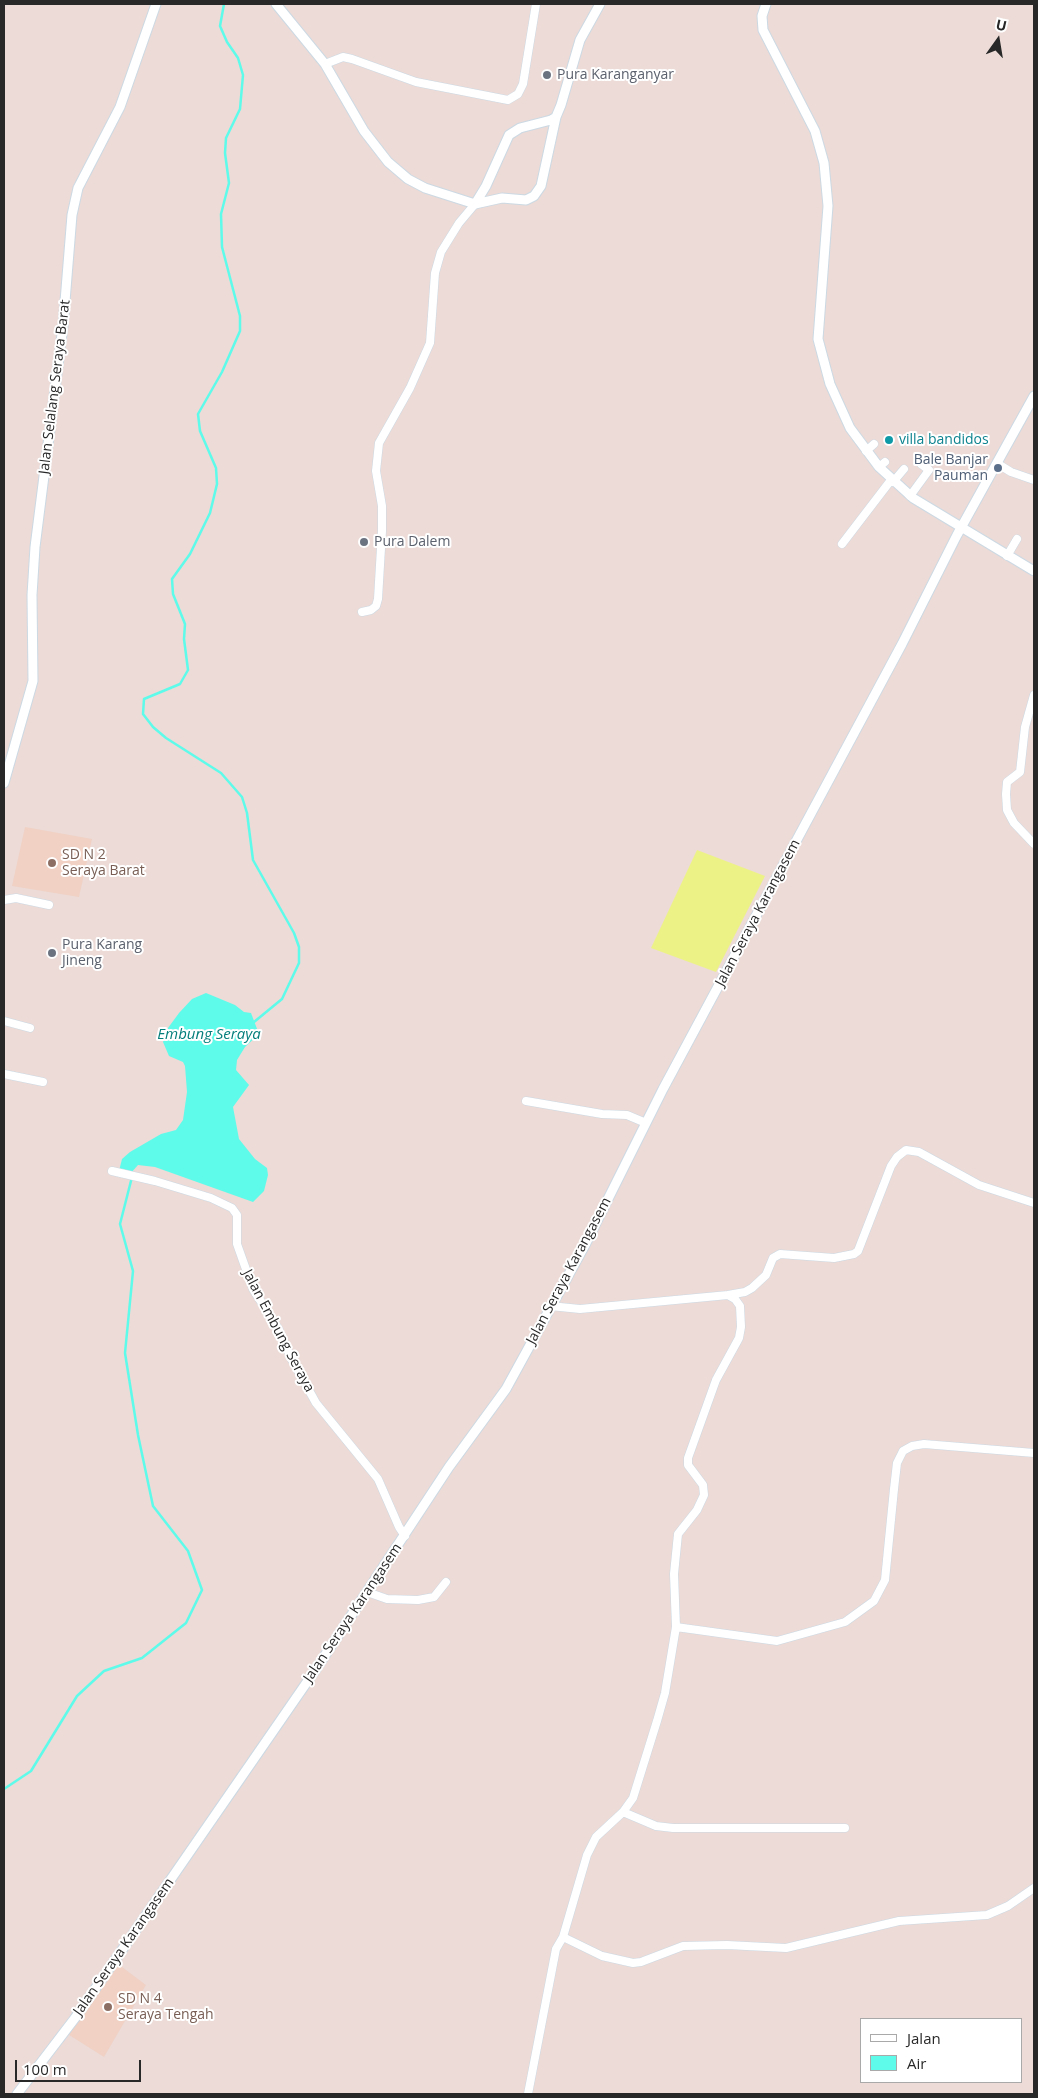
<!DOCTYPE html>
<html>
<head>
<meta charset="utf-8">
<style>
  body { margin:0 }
  #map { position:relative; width:1038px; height:2098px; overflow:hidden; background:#ecdbd7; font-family:"Open Sans",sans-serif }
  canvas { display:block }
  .frame { position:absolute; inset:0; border:5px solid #282828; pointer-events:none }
  .legend { position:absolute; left:860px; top:2018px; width:162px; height:65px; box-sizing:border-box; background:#fff; border:1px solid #a9a9a9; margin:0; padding:6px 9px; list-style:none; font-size:15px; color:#282828 }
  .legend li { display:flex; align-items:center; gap:10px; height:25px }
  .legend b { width:25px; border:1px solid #a9a9a9 }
  .north { position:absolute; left:973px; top:15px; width:50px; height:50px; -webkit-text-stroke:4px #fff; paint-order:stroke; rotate:13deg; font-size:14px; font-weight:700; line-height:20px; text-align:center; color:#282828 }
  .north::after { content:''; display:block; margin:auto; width:18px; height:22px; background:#282828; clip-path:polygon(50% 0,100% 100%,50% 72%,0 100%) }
  .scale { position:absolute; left:15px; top:2060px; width:126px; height:22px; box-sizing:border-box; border:2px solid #282828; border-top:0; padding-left:6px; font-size:15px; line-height:18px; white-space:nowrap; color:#282828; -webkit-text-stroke:4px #fff; paint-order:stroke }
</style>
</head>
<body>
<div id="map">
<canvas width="1038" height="2098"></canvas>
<div class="frame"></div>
<ul class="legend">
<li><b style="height:6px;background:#fff"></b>Jalan</li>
<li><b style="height:14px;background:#5efbea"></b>Air</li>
</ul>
<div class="north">U</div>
<div class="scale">100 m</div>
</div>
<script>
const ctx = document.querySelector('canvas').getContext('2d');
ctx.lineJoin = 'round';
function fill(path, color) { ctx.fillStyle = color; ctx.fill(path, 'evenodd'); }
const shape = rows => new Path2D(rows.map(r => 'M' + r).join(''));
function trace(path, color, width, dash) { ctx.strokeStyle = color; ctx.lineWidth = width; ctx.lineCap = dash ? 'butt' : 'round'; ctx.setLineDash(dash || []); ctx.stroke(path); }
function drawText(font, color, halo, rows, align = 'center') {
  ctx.font = font + ' "Open Sans",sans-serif'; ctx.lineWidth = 4; ctx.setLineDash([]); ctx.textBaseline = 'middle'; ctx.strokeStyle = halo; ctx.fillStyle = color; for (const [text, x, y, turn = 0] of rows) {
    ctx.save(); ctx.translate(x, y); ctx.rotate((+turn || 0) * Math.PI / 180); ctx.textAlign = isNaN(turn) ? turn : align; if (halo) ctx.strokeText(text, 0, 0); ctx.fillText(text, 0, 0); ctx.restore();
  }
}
fill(shape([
  [25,827,92,839,79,897,12,886],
  [114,1961,146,1985,104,2057,66,2033]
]), '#f0d1c4');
fill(shape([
  [697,850,765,876,716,972,651,948]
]), '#edf287');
fill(shape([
  [206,993,235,1005,244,1012,251,1013,259,1034,245,1047,237,1060,236,1070,249,1085,233,1107,239,1139,255,1159,267,1168,268,1175,264,1191,253,1202,155,1167,138,1165,130,1174,119,1171,122,1159,130,1152,161,1134,176,1130,183,1120,187,1092,185,1066,183,1062,169,1056,163,1042,168,1028,179,1013,192,999]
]), '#5efbea');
trace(shape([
  [224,4,220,26,227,42,238,58,243,75,240,109,226,138,225,153,229,183,221,214,222,247,240,316,240,331,222,372,198,414,200,431,216,468,217,484,210,513,190,554,172,579,173,594,185,624,184,639,188,670,180,684,144,699,143,714,153,727,166,738,221,773,242,797,247,813,253,860,294,933,299,947,299,963,282,999,254,1022],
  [4,1789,31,1771,77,1696,104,1671,142,1658,186,1623,202,1590,188,1551,153,1506,138,1435,125,1353,133,1271,120,1224,132,1177]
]), '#5efbea', 2.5);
const minor = shape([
  [325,64,343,57,352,59,416,82,508,100,518,94,523,84,536,4],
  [866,451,874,444],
  [998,464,1011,472,1034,480],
  [879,467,885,462],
  [893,482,904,469],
  [910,496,929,470,921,464],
  [842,544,891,480],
  [1007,556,1017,539],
  [362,612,371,610,376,606,378,599,382,531,382,506,376,471,379,443,410,388,430,343,435,273,441,252,459,223,475,204],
  [1034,695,1025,727,1020,772,1007,782,1006,794,1007,810,1014,823,1034,844],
  [4,900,16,898,49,905],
  [4,1021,30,1028],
  [4,1074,43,1082],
  [526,1101,602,1114,627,1115,646,1123],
  [112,1171,155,1181,211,1198,232,1208,237,1215,237,1244,253,1289,279,1330,291,1358,316,1403,378,1479,399,1527,405,1536],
  [728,1295,745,1292,752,1288,766,1275,773,1258,780,1254,834,1258,854,1254,858,1251,891,1166,897,1157,906,1150,919,1152,979,1185,1034,1203],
  [367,1592,387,1599,418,1600,434,1597,446,1582],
  [676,1627,777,1641,845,1622,874,1601,885,1580,894,1489,897,1463,903,1451,912,1446,924,1444,1034,1453],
  [623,1812,656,1826,673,1828,845,1828],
  [563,1937,602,1956,633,1963,641,1962,683,1946,727,1945,786,1948,899,1921,987,1915,1008,1906,1034,1888],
  [528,2094,556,1949,563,1937,587,1855,596,1837,623,1812,633,1798,657,1721,665,1693,676,1627,674,1574,678,1534,697,1510,704,1495,703,1485,688,1465,688,1458,716,1380,739,1338,741,1327,740,1306,735,1299,728,1295,580,1309,550,1306]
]);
const tertiary = shape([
  [276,4,325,64,364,131,388,162,408,179,425,188,475,204,486,186,509,135,520,128,551,120,556,117,561,105,580,40,600,4],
  [766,4,762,16,763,30,815,131,824,163,828,206,818,339,830,384,850,428,879,467,913,498,1034,571],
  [475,204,502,198,526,200,534,196,541,186,556,117],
  [4,783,33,681,32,595,35,547,63,326,72,215,78,188,120,107,156,4],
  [17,2094,75,2018,316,1669,449,1467,506,1389,586,1243,663,1089,902,644,957,535,1034,396]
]);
trace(minor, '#ccd9e3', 9);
trace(tertiary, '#ccd9e3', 11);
trace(minor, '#fff', 8);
trace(tertiary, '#fff', 9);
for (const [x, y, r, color] of [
  [547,75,5,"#6b7280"],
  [889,440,5,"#0f9aa8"],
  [998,468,5,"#5c6f8a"],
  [364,542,5,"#6b7280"],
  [52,863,5,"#8d6e63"],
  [52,953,5,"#6b7280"],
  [108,2007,5,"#8d6e63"]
]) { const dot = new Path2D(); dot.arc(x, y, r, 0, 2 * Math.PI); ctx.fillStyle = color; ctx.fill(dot); trace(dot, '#fff', 2); }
drawText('14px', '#5b616d', '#fff', [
  ["Pura Karanganyar",557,75],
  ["Pura Dalem",374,542],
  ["Pura Karang",62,945],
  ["Jineng",62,961]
], 'left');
drawText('14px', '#282828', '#fff', [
  ["Jalan Selalang Seraya Barat",55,387,-83],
  ["Jalan Seraya Karangasem",758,913,-62],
  ["Jalan Seraya Karangasem",569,1271,-62],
  ["Jalan Embung Seraya",278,1331,62],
  ["Jalan Seraya Karangasem",353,1613,-56],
  ["Jalan Seraya Karangasem",124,1947,-55]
]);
drawText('14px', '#0d838f', '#fff', [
  ["villa bandidos",899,440]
], 'left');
drawText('14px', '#4e5e75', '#fff', [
  ["Bale Banjar",988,460],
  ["Pauman",988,476]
], 'right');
drawText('14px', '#785e54', '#fff', [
  ["SD N 2",62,855],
  ["Seraya Barat",62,871],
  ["SD N 4",118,1999],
  ["Seraya Tengah",118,2015]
], 'left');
drawText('italic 15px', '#047e7b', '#fff', [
  ["Embung Seraya",209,1035]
]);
</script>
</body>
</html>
